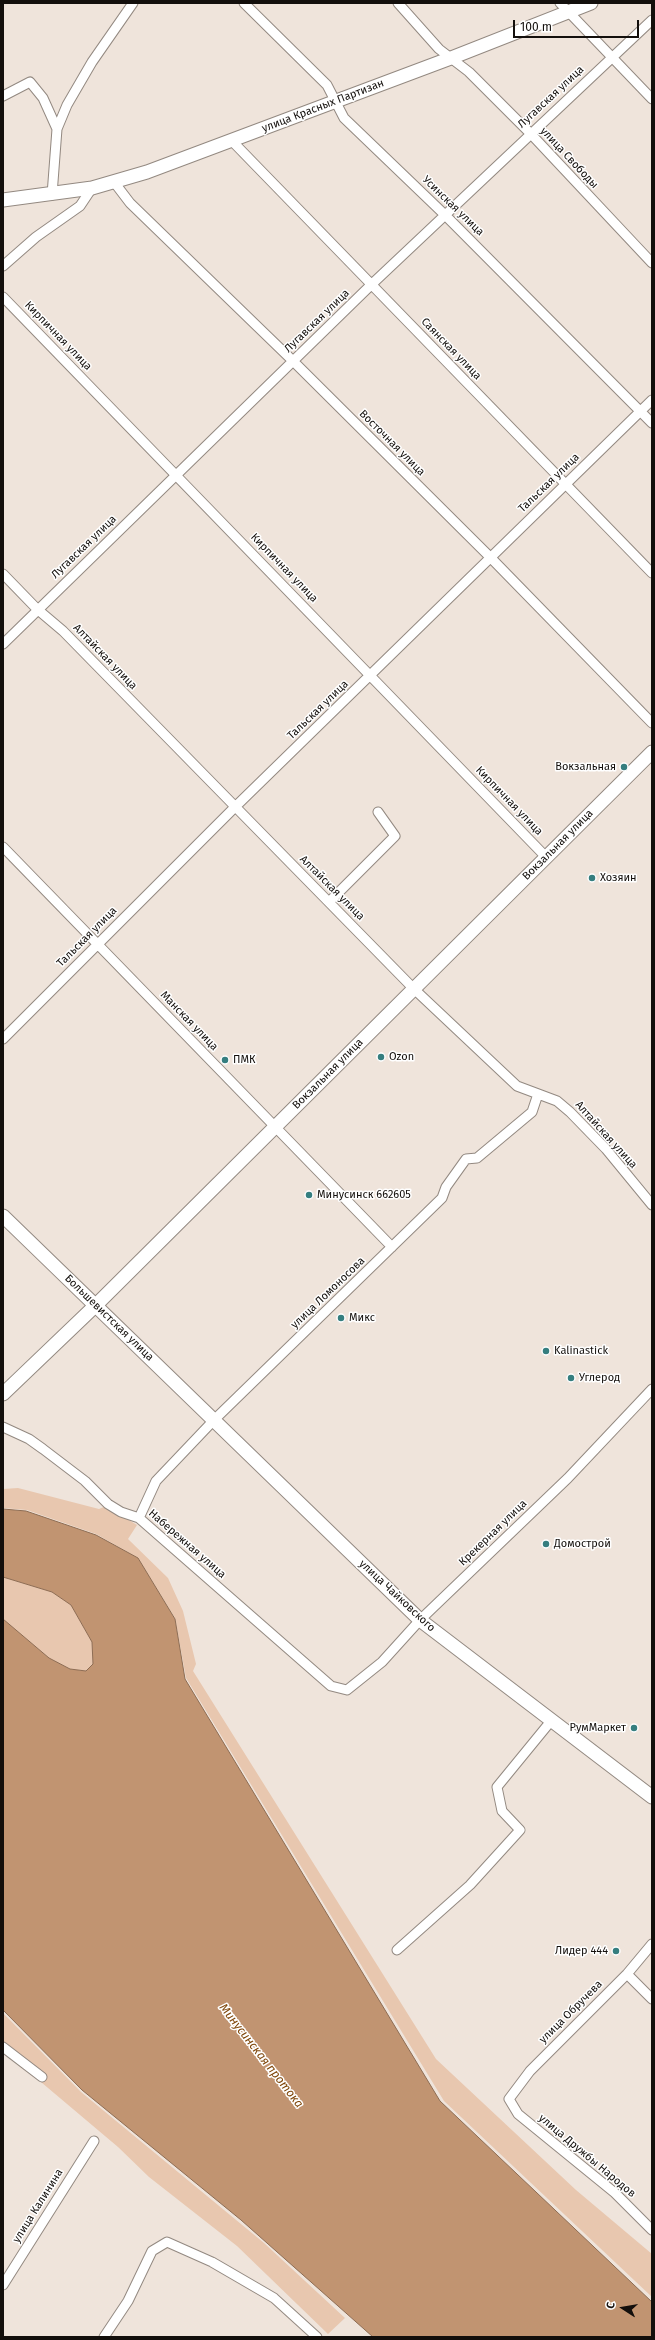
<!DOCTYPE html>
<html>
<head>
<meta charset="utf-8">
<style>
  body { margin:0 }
  #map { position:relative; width:655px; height:2340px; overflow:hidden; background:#efe4db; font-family:"Fira Sans",sans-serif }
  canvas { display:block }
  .frame { position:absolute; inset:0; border:4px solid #130f0c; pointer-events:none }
  .north { position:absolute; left:603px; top:2288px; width:40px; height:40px; -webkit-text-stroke:3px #fff; paint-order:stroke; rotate:282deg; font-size:11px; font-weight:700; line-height:16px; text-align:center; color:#130f0c }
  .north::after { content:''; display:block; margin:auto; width:14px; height:18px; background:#130f0c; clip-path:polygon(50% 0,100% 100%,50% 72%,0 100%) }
  .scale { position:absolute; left:513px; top:20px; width:126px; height:18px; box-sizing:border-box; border:2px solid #130f0c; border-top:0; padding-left:5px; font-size:12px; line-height:14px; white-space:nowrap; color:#130f0c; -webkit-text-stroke:3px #fff; paint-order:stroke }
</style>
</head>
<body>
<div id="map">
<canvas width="655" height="2340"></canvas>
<div class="frame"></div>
<div class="north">С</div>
<div class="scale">100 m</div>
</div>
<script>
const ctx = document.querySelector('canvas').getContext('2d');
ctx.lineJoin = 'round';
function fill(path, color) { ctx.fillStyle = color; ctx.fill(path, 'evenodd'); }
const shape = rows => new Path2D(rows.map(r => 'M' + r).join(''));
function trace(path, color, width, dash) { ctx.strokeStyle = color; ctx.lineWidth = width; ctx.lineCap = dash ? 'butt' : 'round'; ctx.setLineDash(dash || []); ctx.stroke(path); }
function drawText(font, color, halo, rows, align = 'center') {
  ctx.font = font + ' "Fira Sans",sans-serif'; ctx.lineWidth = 3; ctx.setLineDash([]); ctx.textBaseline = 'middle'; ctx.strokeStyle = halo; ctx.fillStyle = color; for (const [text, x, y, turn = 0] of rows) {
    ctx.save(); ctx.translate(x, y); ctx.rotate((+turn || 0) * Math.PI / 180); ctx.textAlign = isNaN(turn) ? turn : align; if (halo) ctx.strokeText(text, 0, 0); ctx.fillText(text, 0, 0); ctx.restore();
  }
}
fill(shape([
  [18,1488,99,1509,106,1506,137,1525,128,1539,168,1578,183,1611,196,1664,193,1671,436,2059,576,2190,652,2254,652,2297,444,2101,186,1678,175,1618,138,1558,96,1534,27,1510,3,1508,3,1489],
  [3,1577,52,1592,71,1605,92,1642,93,1664,86,1671,70,1669,49,1658,3,1619],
  [3,2013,81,2092,264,2243,345,2318,328,2334,237,2246,149,2177,118,2147,3,2050]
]), '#e8c7af');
const water = shape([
  [3,1509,26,1511,96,1535,138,1558,175,1619,185,1679,440,2101,652,2302,652,2337,373,2337,241,2220,82,2090,3,2010,3,1619,49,1658,70,1669,86,1671,93,1664,92,1642,71,1605,52,1592,3,1577,3,1509]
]);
fill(water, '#c19471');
trace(water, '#8d6c53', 1);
const street = shape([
  [244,3,327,85,344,118,445,215,652,423],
  [398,3,439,49,469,72,530,133,652,263],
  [560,3,652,99],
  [3,96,30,82,43,98,57,129],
  [232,141,652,573],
  [114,182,130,203,293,361,490,557,652,723],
  [52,195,57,129,67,105,92,62,133,3],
  [3,266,36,237,80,206,92,188],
  [3,297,546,857],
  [3,574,37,609,63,631,413,988,517,1086,557,1101,570,1112,606,1149,652,1205],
  [3,644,372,284,652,20],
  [3,847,392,1247],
  [329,902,395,836,378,812],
  [3,1039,234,808,652,400],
  [3,1427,29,1439,43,1449,85,1481,108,1504,121,1512,139,1518,331,1686,347,1690,382,1662,420,1620,568,1478,652,1389],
  [139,1518,156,1481,214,1420,442,1198,446,1187,466,1159,477,1158,532,1112,538,1094],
  [652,1944,627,1974,530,2071,509,2099,518,2114,615,2193,652,2230],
  [397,1950,470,1885,520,1830,502,1811,497,1787,551,1721],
  [627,1974,652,1999],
  [3,2047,42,2077],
  [3,2285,94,2141],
  [104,2337,128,2301,152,2251,167,2242,212,2262,274,2298,317,2337]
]);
const secondary = shape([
  [3,200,92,188,147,172,451,58,591,3],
  [3,1216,420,1620,652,1797],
  [3,1394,96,1305,652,752]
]);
trace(street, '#938981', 11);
trace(secondary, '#938981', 15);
trace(street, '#fff', 9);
trace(secondary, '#fff', 13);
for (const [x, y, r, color] of [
  [624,767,4,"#357e7f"],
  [592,878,4,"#357e7f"],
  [381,1057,4,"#357e7f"],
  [225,1060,4,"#357e7f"],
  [309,1195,4,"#357e7f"],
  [341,1318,4,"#357e7f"],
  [546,1351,4,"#357e7f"],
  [571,1378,4,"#357e7f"],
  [546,1544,4,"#357e7f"],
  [634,1728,4,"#357e7f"],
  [616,1951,4,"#357e7f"]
]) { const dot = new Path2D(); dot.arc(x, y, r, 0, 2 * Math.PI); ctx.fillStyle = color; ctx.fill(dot); trace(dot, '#fff', 1.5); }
drawText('11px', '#130f0c', '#fff', [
  ["Лугавская улица",551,97,-43],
  ["улица Красных Партизан",323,106,-21],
  ["улица Свободы",569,158,47],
  ["Усинская улица",453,206,44],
  ["Лугавская улица",317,321,-44],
  ["Кирпичная улица",58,336,46],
  ["Саянская улица",451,349,46],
  ["Восточная улица",392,443,45],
  ["Тальская улица",549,483,-44],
  ["Лугавская улица",84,547,-44],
  ["Кирпичная улица",284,568,46],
  ["Алтайская улица",105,657,46],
  ["Тальская улица",318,710,-44],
  ["Кирпичная улица",509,801,46],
  ["Вокзальная улица",558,845,-45],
  ["Алтайская улица",332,888,45],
  ["Тальская улица",87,937,-45],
  ["Манская улица",189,1021,46],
  ["Вокзальная улица",328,1074,-45],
  ["Алтайская улица",606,1135,48],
  ["улица Ломоносова",328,1293,-44],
  ["Большевистская улица",109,1318,44],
  ["Крекерная улица",493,1533,-44],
  ["Набережная улица",187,1544,41],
  ["улица Чайковского",397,1596,43],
  ["улица Обручева",571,2012,-45],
  ["улица Дружбы Народов",587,2156,40],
  ["улица Калинина",38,2206,-58]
]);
drawText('11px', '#130f0c', '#fff', [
  ["Вокзальная",616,767,"right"],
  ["Хозяин",600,878],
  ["Ozon",389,1057],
  ["ПМК",233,1060],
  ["Минусинск 662605",317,1195],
  ["Микс",349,1318],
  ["Kalinastick",554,1351],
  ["Углерод",579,1378],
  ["Домострой",554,1544],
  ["РумМаркет",626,1728,"right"],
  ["Лидер 444",608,1951,"right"]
], 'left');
drawText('italic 12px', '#7f4609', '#fff', [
  ["Минусинская протока",261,2056,52]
]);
</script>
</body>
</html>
